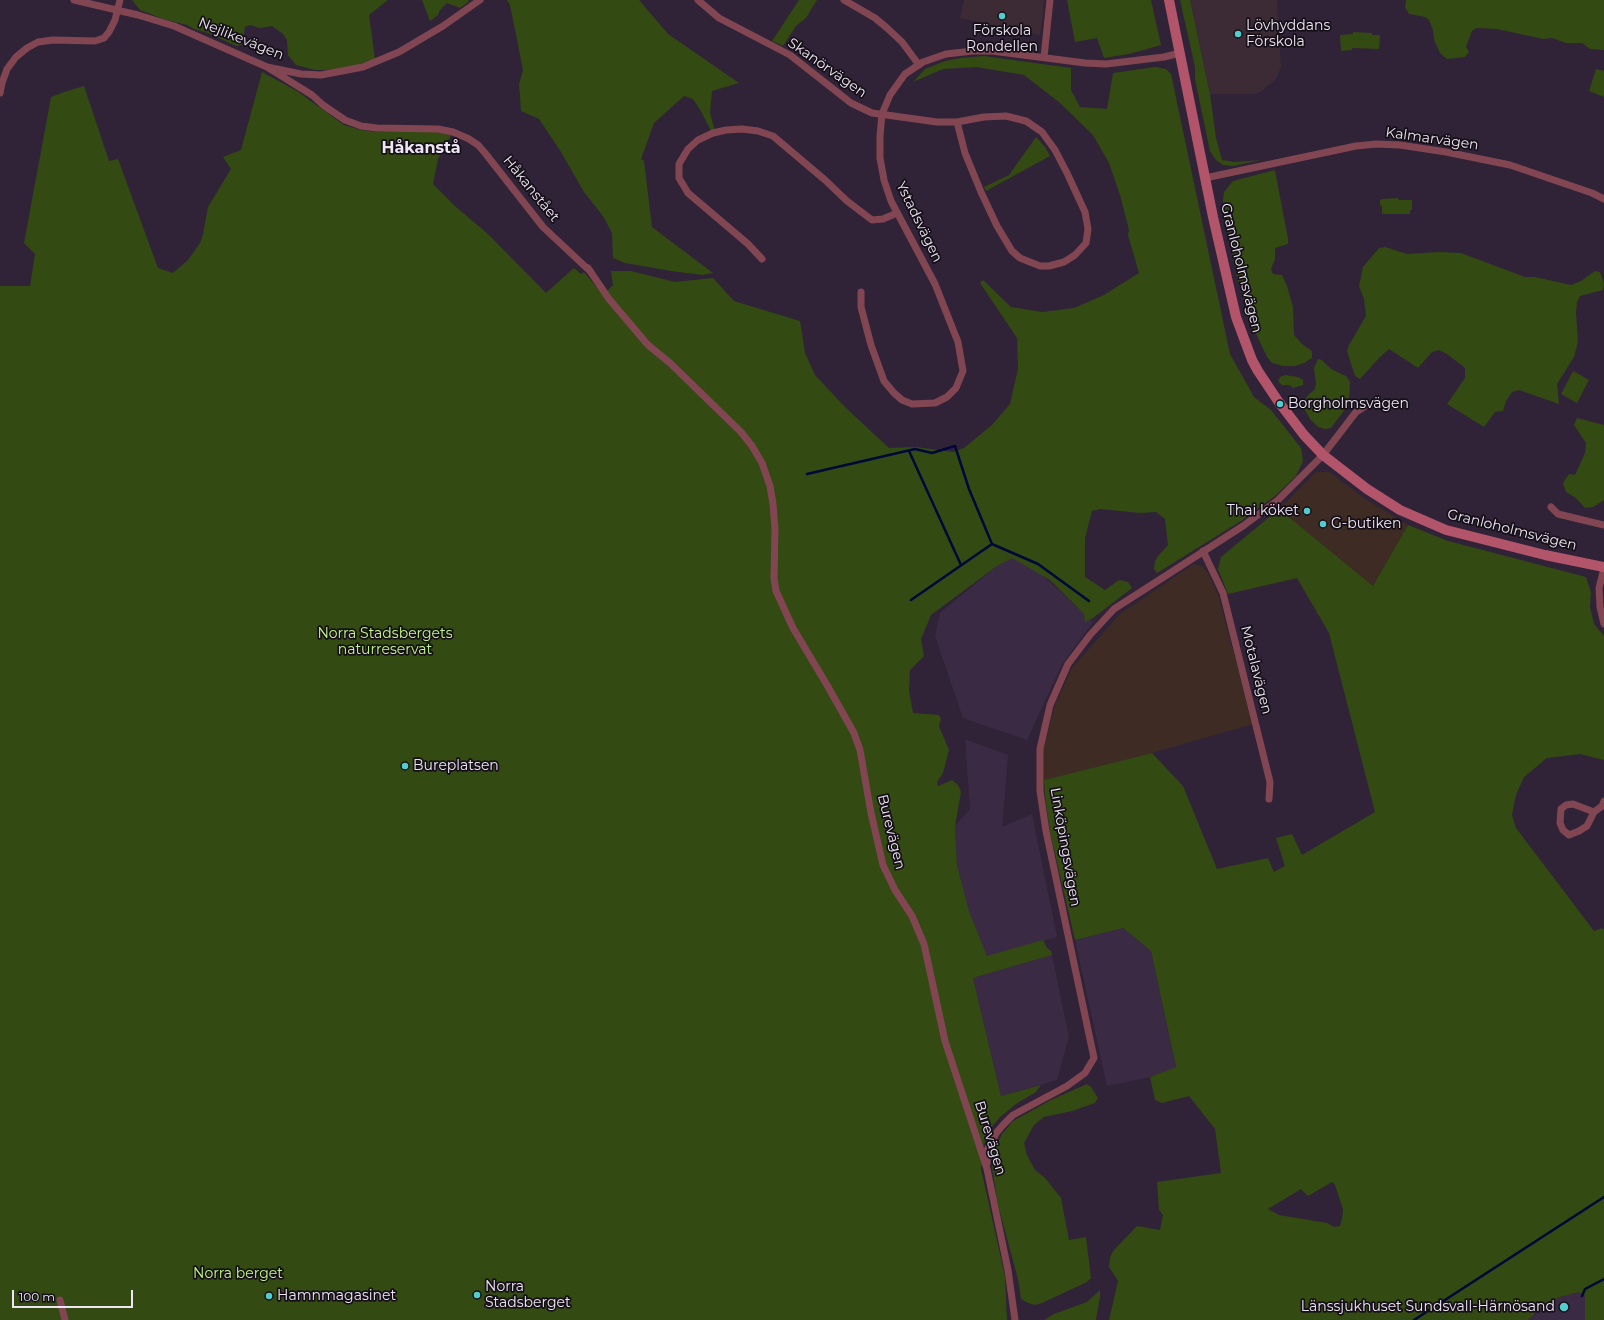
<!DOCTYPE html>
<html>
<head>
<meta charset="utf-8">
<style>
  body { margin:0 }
  #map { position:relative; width:1604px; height:1320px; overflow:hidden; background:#302337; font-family:Montserrat,sans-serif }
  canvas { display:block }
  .scale { position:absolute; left:12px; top:1290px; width:121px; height:18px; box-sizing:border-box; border:2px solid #eee6f3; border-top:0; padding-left:5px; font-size:12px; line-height:14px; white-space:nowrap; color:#eee6f3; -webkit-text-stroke:3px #150f18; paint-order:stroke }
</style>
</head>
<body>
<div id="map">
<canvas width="1604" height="1320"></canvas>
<div class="scale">100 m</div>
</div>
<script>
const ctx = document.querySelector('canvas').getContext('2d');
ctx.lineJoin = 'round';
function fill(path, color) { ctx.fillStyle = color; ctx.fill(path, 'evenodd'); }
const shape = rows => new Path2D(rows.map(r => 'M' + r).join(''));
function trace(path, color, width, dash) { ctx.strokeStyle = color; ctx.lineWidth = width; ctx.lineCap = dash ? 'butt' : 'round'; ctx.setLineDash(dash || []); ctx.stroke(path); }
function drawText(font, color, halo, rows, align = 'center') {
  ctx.font = font + ' Montserrat,sans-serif'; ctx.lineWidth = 3.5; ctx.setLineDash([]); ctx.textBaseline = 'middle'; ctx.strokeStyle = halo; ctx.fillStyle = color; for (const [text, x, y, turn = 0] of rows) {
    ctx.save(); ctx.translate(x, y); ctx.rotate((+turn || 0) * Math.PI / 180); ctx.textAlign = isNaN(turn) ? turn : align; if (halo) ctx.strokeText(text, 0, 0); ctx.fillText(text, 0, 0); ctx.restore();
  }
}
fill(shape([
  [1316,472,1329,472,1367,500,1408,525,1373,586,1279,509],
  [1194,564,1202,566,1209,575,1218,595,1253,724,1152,753,1044,780,1044,748,1055,705,1072,668,1120,614]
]), '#3e2c24');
fill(shape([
  [1010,555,1036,569,1093,622,1061,666,1027,740,963,718,935,636,940,613],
  [965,739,1008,755,1002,827,1032,814,1057,937,987,957,969,911,957,865,955,826,970,809],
  [1123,928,1151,951,1176,1068,1150,1077,1107,1086,1075,940],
  [1052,955,1069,1037,1057,1080,1001,1096,973,978],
  [1579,1292,1585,1296,1585,1320,1528,1320,1546,1304,1560,1297]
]), '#3b2a43');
fill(shape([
  [964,0,1044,0,1043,14,1040,35,960,18],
  [1190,0,1277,0,1281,67,1276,79,1262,91,1255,94,1210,94]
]), '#3c2b35');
fill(shape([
  [132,0,388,0,369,15,375,59,352,67,327,70,315,70,296,65,288,55,287,40,283,34,272,26,260,28,250,25,245,27,242,45,236,46,208,33,194,29,187,25,163,19,140,10],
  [420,0,469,0,468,2,460,8,447,3,440,10,438,15,430,21,422,0],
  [507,0,639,0,668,34,739,83,712,91,710,113,715,131,711,131,702,113,693,99,684,96,654,123,641,159,644,161,652,227,713,273,703,275,671,271,625,263,613,258,612,233,603,216,584,192,561,152,539,119,521,111,519,84,523,70,510,5],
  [799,0,817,0,806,18,796,26,783,46,772,41],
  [1067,0,1151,0,1161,45,1129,54,1104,58,1097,38,1075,42],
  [1180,0,1190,0,1210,94,1216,138,1222,160,1235,162,1261,160,1233,166,1223,165,1216,160,1210,151,1195,79,1195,67],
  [1406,0,1604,0,1604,50,1590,49,1582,43,1566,43,1552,38,1543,39,1497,29,1477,28,1472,31,1466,47,1469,52,1465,57,1447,59,1440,53,1434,40,1433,30,1429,20,1425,17,1409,14,1405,7],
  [1353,32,1372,33,1372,35,1380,35,1379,49,1352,48,1352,50,1341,51,1340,35,1353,34],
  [984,56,1071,68,1071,90,1080,107,1107,109,1113,73,1155,67,1166,69,1171,74,1230,354,1254,397,1271,410,1301,448,1303,461,1296,476,1275,496,1241,521,1157,573,1154,569,1155,561,1158,556,1168,545,1165,519,1156,512,1140,513,1100,509,1092,511,1085,538,1085,577,1105,590,1119,580,1128,582,1132,588,1093,618,1085,622,1084,614,1050,580,1012,558,997,566,931,615,921,639,924,656,910,670,909,691,913,713,939,715,941,719,939,726,949,750,943,773,937,782,938,786,952,780,958,785,961,792,955,826,957,865,969,911,987,956,1043,940,1047,948,1051,951,1052,955,973,978,1001,1096,1041,1085,1036,1092,1016,1104,999,1118,991,1128,984,1144,981,1169,1005,1276,1007,1320,0,1320,0,286,30,286,35,254,24,243,51,97,64,92,84,86,109,161,118,159,158,268,173,273,188,260,200,243,203,234,208,207,231,169,223,157,241,150,262,72,297,91,344,125,361,130,377,132,437,132,451,135,438,159,433,184,455,206,489,235,546,293,574,268,581,274,584,272,603,295,613,285,611,271,631,271,675,282,713,278,734,301,800,321,805,353,815,375,845,407,889,448,916,447,953,452,964,448,992,425,1010,404,1018,369,1017,338,980,283,983,280,1011,307,1042,312,1074,308,1104,295,1139,273,1128,235,1129,230,1120,195,1109,163,1093,135,1060,103,1024,75,976,67,943,69,913,82,925,69,945,61,961,58],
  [1596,69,1604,71,1604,97,1589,91],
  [1036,137,1045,147,1050,156,986,191,984,187,1009,175],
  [1275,170,1288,239,1288,244,1275,248,1275,259,1271,269,1273,274,1282,275,1287,286,1293,307,1294,335,1302,344,1312,351,1312,358,1304,363,1295,366,1283,366,1272,363,1267,357,1258,338,1250,320,1236,273,1223,201,1224,192,1233,181],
  [1398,198,1399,200,1412,200,1412,210,1410,210,1410,214,1382,214,1382,206,1380,205,1380,200,1382,199],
  [1385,247,1407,254,1440,252,1461,253,1525,277,1535,277,1571,285,1581,281,1595,271,1600,272,1604,284,1603,290,1580,296,1577,302,1576,313,1578,342,1574,357,1557,384,1559,404,1519,390,1512,392,1506,401,1503,411,1495,412,1484,427,1447,404,1465,378,1465,368,1447,354,1439,350,1432,352,1418,368,1389,349,1379,358,1360,379,1355,376,1347,351,1349,345,1366,316,1364,299,1359,286,1363,267,1379,248],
  [1318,359,1322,360,1331,369,1346,376,1350,382,1349,404,1331,428,1325,429,1318,427,1310,419,1305,410,1303,402,1308,395,1314,390,1316,385,1314,368],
  [1573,371,1589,380,1577,403,1561,394],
  [1285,375,1298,377,1303,380,1303,385,1293,388,1289,385,1282,385,1278,381,1280,377],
  [1577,418,1604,425,1604,500,1593,507,1585,508,1576,498,1566,492,1563,483,1569,474,1575,475,1585,453,1586,443,1574,425],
  [1279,509,1373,586,1408,525,1448,541,1586,577,1591,592,1590,607,1594,624,1604,636,1604,760,1580,754,1547,758,1524,777,1516,795,1512,815,1516,828,1594,931,1602,928,1604,930,1604,1320,1585,1320,1585,1296,1579,1292,1560,1297,1546,1303,1528,1320,1109,1320,1118,1281,1109,1267,1110,1258,1113,1251,1137,1226,1160,1230,1163,1215,1159,1210,1157,1182,1221,1173,1215,1129,1189,1096,1162,1103,1155,1100,1150,1077,1176,1067,1151,951,1123,928,1075,940,1050,832,1045,796,1044,780,1152,753,1183,786,1217,869,1268,858,1274,872,1285,866,1276,838,1292,834,1302,855,1375,812,1329,633,1297,578,1228,594,1218,569,1221,557],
  [1332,1182,1335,1185,1343,1209,1342,1219,1340,1226,1334,1227,1327,1223,1279,1215,1268,1209,1301,1189,1308,1196],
  [1087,1084,1091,1087,1098,1098,1095,1103,1072,1111,1044,1117,1034,1125,1024,1143,1027,1155,1035,1170,1045,1178,1061,1198,1069,1240,1086,1237,1091,1278,1087,1282,1042,1303,1035,1305,1028,1303,1021,1299,1018,1279,998,1205,992,1167,995,1148,1002,1134,1013,1121,1051,1100],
  [1100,1290,1100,1297,1096,1320,1044,1320,1054,1314,1087,1302]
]), '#334a13');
trace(shape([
  [909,451,961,565],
  [807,474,915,449,932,453,955,446,969,489,992,544],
  [911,600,992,544,1038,564,1089,601],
  [1582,1296,1585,1289,1604,1279],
  [1414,1320,1604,1197]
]), '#00083a', 2.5);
trace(shape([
  [74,0,138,15,174,26,267,67,301,74,321,75,363,67,399,52,443,26,480,0],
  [698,0,719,18,790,55,851,103,872,113,937,122,957,122,984,117,1006,116,1026,121,1042,132,1055,150,1067,173,1085,212,1088,229,1086,243,1075,255,1064,262,1049,266,1040,266,1020,258,1012,251,997,226,981,192,965,153,957,122],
  [844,0,875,18,887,28,902,42,919,65],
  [1044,57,1050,0],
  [267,67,312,95,323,105,345,120,361,126,377,128,438,129,453,132,469,139,478,145,485,153,543,227,591,272],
  [0,93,2,83,7,69,16,57,27,48,38,42,53,40,95,41,104,38,109,32,115,20,120,0],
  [1205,178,1356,146,1376,144,1400,145,1446,152,1510,165,1592,193,1604,199],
  [762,259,748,244,688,193,679,178,679,164,688,149,698,140,713,133,726,130,742,129,758,131,773,136,825,180,847,201,872,220,883,219,897,213],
  [588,268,609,299,648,345,670,363,741,432,752,446,762,463,770,486,773,504,775,529,774,578,776,591,793,628,827,685,854,733,860,750,871,813,883,865,895,890,912,916,924,944,945,1041,987,1169,1008,1270,1015,1320],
  [861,292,861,307,871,345,884,381,894,393,902,400,912,404,935,403,947,397,956,388,963,371,958,342,935,284,891,201,884,180,880,158,880,136,882,114,890,95,905,74,923,62,946,54,973,51,992,51,1085,63,1106,64,1164,57,1180,53],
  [1551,507,1558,514,1604,525],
  [1203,551,1223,593,1270,782,1269,799],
  [1604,568,1599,588,1600,607,1604,624],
  [1594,812,1573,804,1566,805,1561,809,1560,823,1563,830,1569,835,1579,831,1587,826,1594,812,1602,806,1604,801],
  [987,1163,987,1150,997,1132,1003,1125,1013,1115,1067,1086,1085,1073,1094,1058,1046,831,1040,791,1040,749,1050,705,1068,664,1090,635,1114,609,1243,526,1278,500,1323,455,1356,412,1364,407],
  [60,1300,65,1320]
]), '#824653', 7);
trace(shape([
  [1169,0,1213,217,1236,317,1252,360,1258,371,1278,401,1304,435,1323,455,1367,489,1400,510,1446,530,1470,536,1545,555,1604,567]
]), '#b2546a', 10);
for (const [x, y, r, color] of [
  [1002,16,4,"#52cdcd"],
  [1238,34,4,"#52cdcd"],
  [1280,404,4,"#52cdcd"],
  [1307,511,4,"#52cdcd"],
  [1323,524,4,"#52cdcd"],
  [405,766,4,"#52cdcd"],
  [477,1295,4,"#52cdcd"],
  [269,1296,4,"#52cdcd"],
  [1564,1307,5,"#52cdcd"]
]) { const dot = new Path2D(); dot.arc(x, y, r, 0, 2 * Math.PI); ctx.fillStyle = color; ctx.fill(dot); trace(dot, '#150f18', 1.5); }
drawText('14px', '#eee6f3', '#150f18', [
  ["Lövhyddans",1246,26],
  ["Förskola",1246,42],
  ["Förskola",1002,31,"center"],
  ["Rondellen",1002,47,"center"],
  ["Borgholmsvägen",1288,404],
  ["Thai köket",1299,511,"right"],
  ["G-butiken",1331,524],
  ["Bureplatsen",413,766],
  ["Norra",485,1287],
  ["Stadsberget",485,1303],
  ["Hamnmagasinet",277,1296],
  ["Länssjukhuset Sundsvall-Härnösand",1555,1307,"right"]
], 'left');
drawText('14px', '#eee6f3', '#150f18', [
  ["Nejlikevägen",241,39,22],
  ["Skanörvägen",827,68,35],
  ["Kalmarvägen",1432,139,8],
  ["Håkanstået",531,189,51],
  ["Ystadsvägen",919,222,64],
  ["Granloholmsvägen",1241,268,76],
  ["Granloholmsvägen",1512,530,14],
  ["Motalavägen",1256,670,76],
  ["Burevägen",891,832,76],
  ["Linköpingsvägen",1065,847,80],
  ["Burevägen",990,1138,73]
]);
drawText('14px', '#c3f886', '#150f18', [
  ["Norra Stadsbergets",385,634],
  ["naturreservat",385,650],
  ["Norra berget",238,1274]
]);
drawText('bold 16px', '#eee6f3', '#150f18', [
  ["Håkanstå",421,148]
]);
</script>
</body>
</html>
